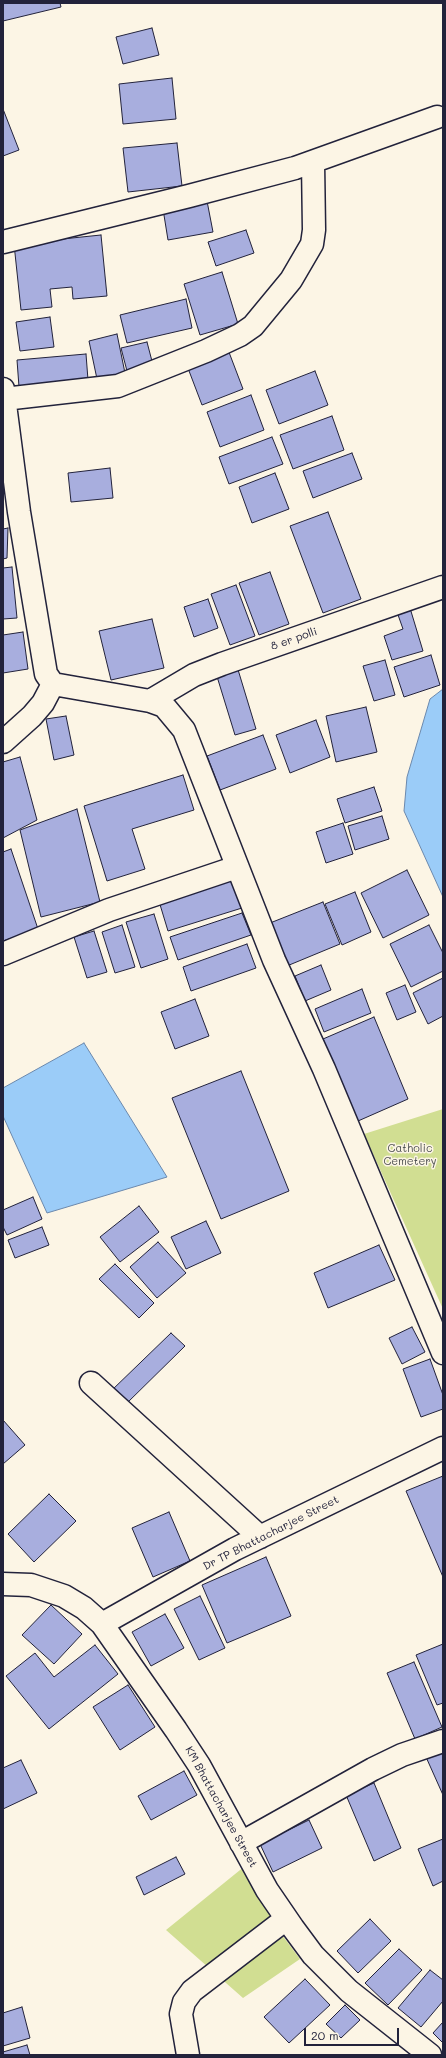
<!DOCTYPE html>
<html>
<head>
<meta charset="utf-8">
<style>
  body { margin:0 }
  #map { position:relative; width:446px; height:2058px; overflow:hidden; background:#fcf5e5; font-family:Mali,sans-serif }
  canvas { display:block }
  .frame { position:absolute; inset:0; border:4px solid #22223b; pointer-events:none }
  .scale { position:absolute; left:304px; top:2028px; width:95px; height:18px; box-sizing:border-box; border:2px solid #22223b; border-top:0; padding-left:5px; font-size:12px; line-height:14px; white-space:nowrap; color:#22223b; -webkit-text-stroke:3px #fcf5e5; paint-order:stroke }
</style>
</head>
<body>
<div id="map">
<canvas width="446" height="2058"></canvas>
<div class="frame"></div>
<div class="scale">20 m</div>
</div>
<script>
const ctx = document.querySelector('canvas').getContext('2d');
ctx.lineJoin = 'round';
function fill(path, color) { ctx.fillStyle = color; ctx.fill(path, 'evenodd'); }
const shape = rows => new Path2D(rows.map(r => 'M' + r).join(''));
function trace(path, color, width, dash) { ctx.strokeStyle = color; ctx.lineWidth = width; ctx.lineCap = dash ? 'butt' : 'round'; ctx.setLineDash(dash || []); ctx.stroke(path); }
function drawText(font, color, halo, rows, align = 'center') {
  ctx.font = font + ' Mali,sans-serif'; ctx.lineWidth = 3; ctx.setLineDash([]); ctx.textBaseline = 'middle'; ctx.strokeStyle = halo; ctx.fillStyle = color; for (const [text, x, y, turn = 0] of rows) {
    ctx.save(); ctx.translate(x, y); ctx.rotate((+turn || 0) * Math.PI / 180); ctx.textAlign = isNaN(turn) ? turn : align; if (halo) ctx.strokeText(text, 0, 0); ctx.fillText(text, 0, 0); ctx.restore();
  }
}
fill(shape([
  [443,1109,443,1309,364,1134],
  [245,1866,265,1900,282,1935,300,1959,243,1998,166,1930]
]), '#d1de92');
const water = shape([
  [443,689,443,897,404,811,407,777,430,699,443,689],
  [84,1043,167,1177,47,1213,3,1116,3,1088,84,1043]
]);
fill(water, '#9bccf8');
trace(water, '#6b88ac', 1);
const building = shape([
  [3,3,60,3,61,7,3,21,3,3],
  [152,28,159,55,123,64,116,37,152,28],
  [172,78,176,119,123,124,119,84,172,78],
  [3,109,19,150,3,156,3,109],
  [177,143,182,186,128,192,123,148,177,143],
  [207,201,213,232,168,240,163,209,207,201],
  [246,230,254,253,216,266,208,242,246,230],
  [101,235,107,296,73,299,72,287,50,289,52,307,21,310,14,244,101,235],
  [222,272,238,324,200,335,184,284,222,272],
  [186,299,192,328,127,343,120,315,186,299],
  [50,317,54,347,20,351,16,322,50,317],
  [117,334,125,373,97,379,89,341,117,334],
  [147,342,153,365,127,371,121,348,147,342],
  [227,347,243,389,202,405,186,363,227,347],
  [86,354,88,380,19,387,17,360,86,354],
  [315,371,328,405,279,424,266,390,315,371],
  [251,395,264,430,220,447,207,412,251,395],
  [332,416,344,450,293,469,280,435,332,416],
  [272,437,283,464,229,484,219,457,272,437],
  [352,453,362,479,313,498,303,471,352,453],
  [110,468,113,498,71,502,68,473,110,468],
  [275,473,289,509,252,523,239,487,275,473],
  [328,512,361,599,323,613,290,526,328,512],
  [8,528,7,558,3,559,3,529,8,528],
  [12,567,17,618,3,619,3,568,12,567],
  [270,572,289,624,259,635,239,583,270,572],
  [236,585,255,636,230,645,211,594,236,585],
  [208,599,218,628,194,637,184,607,208,599],
  [410,608,423,651,392,660,384,636,403,629,397,612,410,608],
  [152,619,164,668,111,680,99,631,152,619],
  [23,632,28,669,3,673,3,635,23,632],
  [431,655,440,685,404,697,394,667,431,655],
  [385,660,395,695,374,701,363,666,385,660],
  [236,663,256,729,235,735,215,670,236,663],
  [366,707,377,752,336,762,326,716,366,707],
  [66,716,74,755,54,760,46,719,66,716],
  [316,720,330,757,290,773,276,735,316,720],
  [263,735,276,769,220,790,207,756,263,735],
  [20,757,37,820,3,838,3,762,20,757],
  [183,775,194,810,132,829,145,869,107,881,84,806,183,775],
  [374,787,382,811,345,823,337,799,374,787],
  [77,809,100,902,41,917,20,830,77,809],
  [382,816,389,839,355,850,348,826,382,816],
  [343,823,353,854,326,863,316,832,343,823],
  [11,849,38,929,3,941,3,852,11,849],
  [407,870,429,915,383,938,361,893,407,870],
  [231,874,242,908,168,931,158,898,231,874],
  [355,892,371,932,342,945,325,904,355,892],
  [323,902,340,944,282,968,265,925,323,902],
  [242,913,251,935,178,960,170,937,242,913],
  [154,914,168,959,141,968,126,922,154,914],
  [122,925,135,967,115,973,102,932,122,925],
  [429,925,443,953,443,971,411,987,390,944,429,925],
  [94,931,107,972,87,978,74,937,94,931],
  [247,944,256,968,191,991,183,967,247,944],
  [321,965,331,990,305,1001,295,976,321,965],
  [443,978,443,1016,428,1024,413,993,443,978],
  [405,985,416,1012,397,1020,386,993,405,985],
  [362,989,371,1013,324,1032,315,1009,362,989],
  [195,999,209,1036,175,1049,161,1012,195,999],
  [374,1017,408,1099,358,1121,323,1039,374,1017],
  [241,1071,289,1191,221,1219,172,1098,241,1071],
  [33,1197,42,1219,7,1235,3,1227,3,1210,33,1197],
  [139,1206,159,1232,120,1262,100,1237,139,1206],
  [206,1221,221,1253,186,1269,171,1237,206,1221],
  [42,1227,49,1245,15,1258,8,1240,42,1227],
  [158,1242,186,1273,157,1298,130,1267,158,1242],
  [379,1245,395,1280,328,1308,314,1273,379,1245],
  [115,1264,154,1303,139,1318,99,1279,115,1264],
  [412,1327,425,1352,402,1364,389,1338,412,1327],
  [171,1333,185,1346,125,1405,111,1391,171,1333],
  [430,1359,443,1395,443,1409,421,1417,403,1369,430,1359],
  [3,1420,25,1445,3,1464,3,1420],
  [443,1476,443,1577,406,1491,443,1476],
  [49,1494,76,1521,34,1562,8,1534,49,1494],
  [169,1512,190,1561,153,1577,132,1528,169,1512],
  [266,1557,291,1616,227,1643,202,1585,266,1557],
  [200,1596,225,1648,199,1660,174,1609,200,1596],
  [51,1605,82,1634,54,1664,22,1635,51,1605],
  [165,1614,184,1648,151,1666,132,1632,165,1614],
  [443,1644,443,1703,437,1705,416,1655,443,1644],
  [95,1645,118,1674,49,1729,6,1676,35,1653,54,1677,95,1645],
  [414,1662,442,1727,415,1739,387,1673,414,1662],
  [128,1685,155,1727,120,1750,93,1707,128,1685],
  [443,1750,443,1795,426,1757,443,1750],
  [21,1760,37,1793,3,1809,3,1768,21,1760],
  [184,1771,197,1795,151,1820,138,1796,184,1771],
  [374,1783,401,1848,374,1861,346,1795,374,1783],
  [309,1820,322,1848,273,1872,260,1844,309,1820],
  [443,1839,443,1881,433,1886,418,1849,443,1839],
  [176,1857,185,1874,144,1895,136,1877,176,1857],
  [370,1919,391,1941,358,1973,337,1951,370,1919],
  [399,1949,422,1970,388,2005,365,1983,399,1949],
  [430,1970,443,1980,443,2001,421,2027,398,2008,430,1970],
  [305,1979,330,2005,289,2043,264,2017,305,1979],
  [345,2005,360,2020,341,2038,326,2024,345,2005],
  [22,2007,30,2038,3,2046,3,2013,22,2007],
  [443,2022,443,2043,433,2033,443,2022],
  [27,2045,30,2055,3,2055,3,2052,27,2045]
]);
fill(building, '#a8aede');
trace(building, '#22223b', 1);
const minor = shape([
  [3,242,189,196,295,168,437,117],
  [3,389,19,512,46,674,53,684,150,701,164,706,184,730,274,960,324,1069,443,1353],
  [4,399,118,386,206,351,240,335,253,326,291,280,312,244,314,230,313,162],
  [150,701,194,675,222,664,443,587],
  [3,742,32,716,43,703,53,684],
  [3,954,109,910,237,867],
  [91,1383,260,1537],
  [3,1584,31,1585,64,1596,84,1608,102,1624,176,1730,199,1765,267,1890,293,1928,313,1955,349,1991,430,2055],
  [102,1624,235,1549,443,1448],
  [241,1843,373,1769,402,1755,443,1741],
  [188,2055,181,2014,184,2002,192,1991,286,1919]
]);
trace(minor, '#22223b', 25);
trace(minor, '#fcf5e5', 22);
drawText('11px', '#22223b', '#fcf5e5', [
  ["8 er polli",294,639,-19],
  ["Dr TP Bhattacharjee Street",271,1533,-27],
  ["KM Bhattacharjee Street",221,1807,61]
]);
drawText('11px', '#4e5151', '#fcf5e5', [
  ["Catholic",410,1149],
  ["Cemetery",410,1162]
]);
</script>
</body>
</html>
